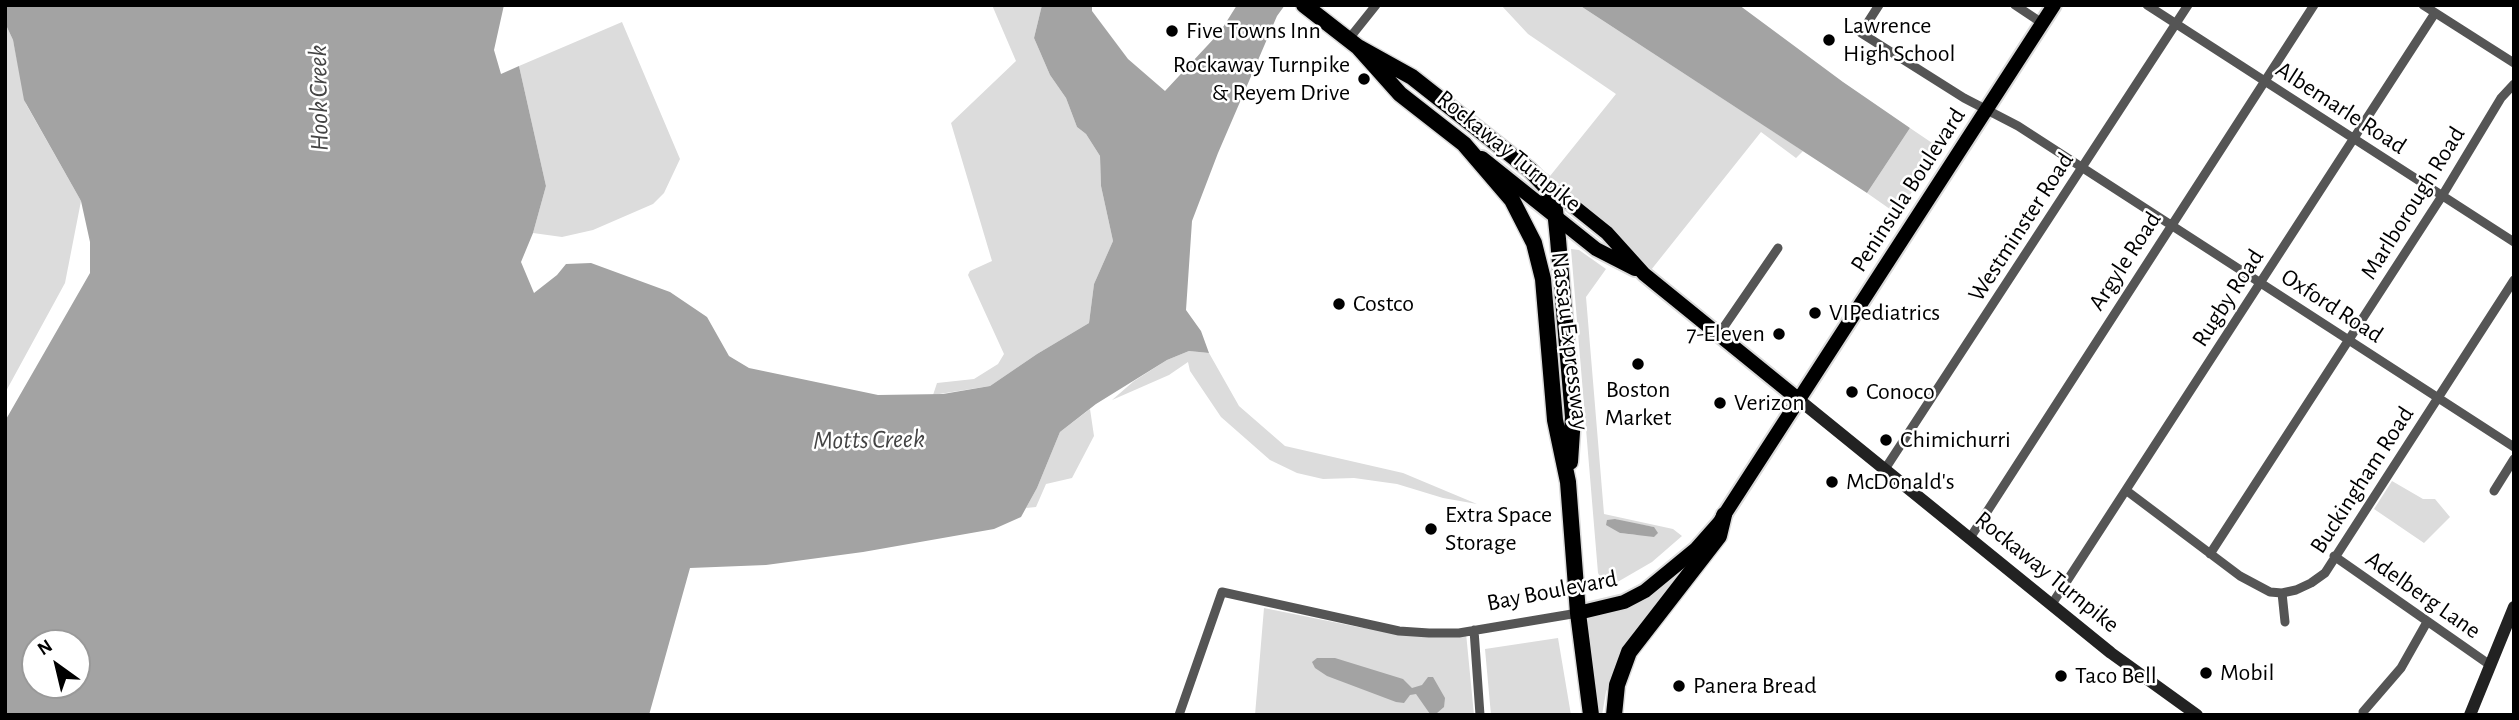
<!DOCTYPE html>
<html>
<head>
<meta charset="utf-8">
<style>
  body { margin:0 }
  #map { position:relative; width:2519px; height:720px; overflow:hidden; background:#fff; font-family:"Alegreya Sans",sans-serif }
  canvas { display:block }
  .frame { position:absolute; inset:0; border:7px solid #000; pointer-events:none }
  .north { position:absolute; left:21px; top:629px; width:70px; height:70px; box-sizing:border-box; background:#fff; border:2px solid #999; border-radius:50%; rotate:326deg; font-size:19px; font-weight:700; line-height:28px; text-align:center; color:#000 }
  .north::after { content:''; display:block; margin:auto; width:24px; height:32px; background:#000; clip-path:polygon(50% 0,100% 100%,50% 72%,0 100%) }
</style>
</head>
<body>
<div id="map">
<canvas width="2519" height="720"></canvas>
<div class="frame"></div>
<div class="north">N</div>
</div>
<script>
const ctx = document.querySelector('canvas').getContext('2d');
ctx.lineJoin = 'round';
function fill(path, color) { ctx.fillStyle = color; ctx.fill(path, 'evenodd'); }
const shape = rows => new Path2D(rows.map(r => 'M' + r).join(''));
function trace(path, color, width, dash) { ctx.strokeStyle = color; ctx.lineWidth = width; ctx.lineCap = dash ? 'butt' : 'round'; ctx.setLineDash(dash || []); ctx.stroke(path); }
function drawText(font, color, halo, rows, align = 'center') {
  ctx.font = font + ' "Alegreya Sans",sans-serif'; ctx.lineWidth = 5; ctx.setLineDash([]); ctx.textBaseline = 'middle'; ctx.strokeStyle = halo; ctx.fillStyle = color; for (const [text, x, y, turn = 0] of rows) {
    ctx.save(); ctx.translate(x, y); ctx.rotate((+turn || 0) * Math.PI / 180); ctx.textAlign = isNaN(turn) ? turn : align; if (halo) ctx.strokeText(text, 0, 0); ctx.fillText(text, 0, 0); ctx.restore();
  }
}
fill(shape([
  [992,5,1042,5,1034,38,1050,75,1066,98,1077,127,1086,134,1100,156,1101,186,1113,241,1094,284,1089,323,1037,354,990,386,933,395,937,383,974,379,998,364,1004,354,968,275,970,271,992,261,951,123,1016,61],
  [1501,5,1579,5,1803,151,1796,158,1761,132,1647,275,1546,181,1616,94,1528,34],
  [622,22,680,159,664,193,653,204,593,230,562,237,533,233,546,186,519,66],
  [5,23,13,40,26,104,81,201,65,283,5,393],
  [1910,128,1941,149,1897,214,1867,193],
  [1571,249,1579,250,1606,269,1586,297,1604,514,1673,529,1682,536,1652,562,1614,584,1604,583,1598,573],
  [1615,519,1625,522,1654,527,1636,535,1620,533],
  [1189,351,1209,353,1239,406,1285,446,1403,473,1477,504,1443,498,1397,484,1354,478,1323,479,1297,473,1270,460,1221,417,1190,371,1188,362,1169,375,1112,400,1134,381,1167,360],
  [1090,409,1094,436,1072,478,1046,484,1036,507,1026,508,1037,488,1060,432],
  [2392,481,2423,499,2435,499,2450,517,2424,543,2374,509],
  [1693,566,1631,640,1615,669,1606,692,1602,715,1595,715,1580,622,1630,606],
  [1264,608,1358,627,1427,637,1466,633,1474,715,1255,715],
  [1558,638,1571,715,1491,715,1485,649]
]), '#dcdcdc');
fill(shape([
  [5,5,504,5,494,50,501,74,519,66,546,186,533,233,521,262,534,293,557,275,566,264,591,263,670,292,707,317,729,356,749,368,878,395,943,394,990,386,1037,354,1089,323,1094,284,1113,241,1101,186,1100,156,1086,134,1077,127,1066,98,1050,75,1034,38,1042,5,1092,5,1092,11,1128,59,1165,91,1220,32,1237,5,1285,5,1277,16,1218,153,1192,221,1186,310,1201,331,1209,353,1189,351,1167,360,1096,404,1060,432,1037,488,1021,517,994,529,863,552,766,565,690,568,649,715,5,715,5,421,90,273,90,242,81,201,24,100,13,40,5,23],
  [35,643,77,643,77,685,35,685],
  [1579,5,1739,5,1843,82,1910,128,1867,193],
  [1615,519,1654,527,1658,533,1654,537,1620,533,1606,525,1607,520],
  [1317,658,1335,658,1403,679,1412,688,1422,685,1428,677,1433,677,1445,698,1444,707,1437,713,1430,714,1416,694,1410,695,1404,703,1396,702,1327,676,1315,668,1312,662]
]), '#a3a3a3');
const primary = shape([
  [1482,158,1596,249,1635,269],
  [1541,180,1607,233,1644,274,1798,399],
  [1578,613,1624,602,1645,591,1696,549,1719,523,2054,5]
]);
const highway = shape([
  [1304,5,1358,47,1412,77,1530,170,1546,187,1555,210,1558,239,1573,417,1570,462],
  [1358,47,1400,94,1464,144,1512,200,1534,243,1543,279,1555,420,1568,482,1578,613,1591,715],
  [1614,715,1617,685,1629,652,1719,536,1724,515]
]);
trace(primary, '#dbdbdb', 18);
trace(highway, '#dbdbdb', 19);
trace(shape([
  [1879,5,1861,33,1964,98,2018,126,2514,447],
  [2015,5,2042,23],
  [2147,5,2514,242],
  [2423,5,2514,63],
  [1348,40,1376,5],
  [1719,334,1778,248],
  [1885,469,2188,5],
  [2127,491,2240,576,2270,592,2282,593,2296,590,2311,583,2325,573,2514,280],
  [2494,491,2514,459],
  [1970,538,2314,5],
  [2210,554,2442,196,2501,98,2514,84],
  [2334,556,2490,665],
  [2282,593,2285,622],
  [2052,604,2435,13],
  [1474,630,1480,715],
  [2363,712,2401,668,2427,622],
  [1179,715,1222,592,1399,631,1429,633,1459,633,1578,613]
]), '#555', 9);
trace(shape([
  [1798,399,2111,653,2197,715],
  [2470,715,2514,607]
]), '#222', 12);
trace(primary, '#000', 14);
trace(highway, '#000', 16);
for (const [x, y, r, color] of [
  [1172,31,7,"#000"],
  [1829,40,7,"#000"],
  [1364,79,7,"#000"],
  [1339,304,7,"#000"],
  [1815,313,7,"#000"],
  [1779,334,7,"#000"],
  [1638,364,7,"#000"],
  [1852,392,7,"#000"],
  [1720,403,7,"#000"],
  [1886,440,7,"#000"],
  [1832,482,7,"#000"],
  [1431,529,7,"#000"],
  [2206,673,7,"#000"],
  [2061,676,7,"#000"],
  [1679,686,7,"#000"]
]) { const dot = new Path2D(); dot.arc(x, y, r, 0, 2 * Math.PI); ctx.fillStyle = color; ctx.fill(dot); trace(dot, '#fff', 2.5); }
drawText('24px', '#000', '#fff', [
  ["Lawrence",1843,26],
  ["High School",1843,54],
  ["Five Towns Inn",1186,31],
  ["Rockaway Turnpike",1350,65,"right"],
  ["& Reyem Drive",1350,93,"right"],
  ["Costco",1353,304],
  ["VIPediatrics",1829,313],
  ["7-Eleven",1765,334,"right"],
  ["Boston",1638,390,"center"],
  ["Market",1638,418,"center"],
  ["Conoco",1866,392],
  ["Verizon",1734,403],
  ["Chimichurri",1900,440],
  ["McDonald's",1846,482],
  ["Extra Space",1445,515],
  ["Storage",1445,543],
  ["Mobil",2220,673],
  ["Taco Bell",2075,676],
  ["Panera Bread",1693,686]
], 'left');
drawText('24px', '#000', '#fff', [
  ["Albemarle Road",2341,108,33],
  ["Rockaway Turnpike",1509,151,39],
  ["Peninsula Boulevard",1908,190,-57],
  ["Marlborough Road",2413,203,-58],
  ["Westminster Road",2021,227,-57],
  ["Argyle Road",2125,261,-57],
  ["Rugby Road",2228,298,-57],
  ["Oxford Road",2332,306,33],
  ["Nassau Expressway",1570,341,83],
  ["Buckingham Road",2362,480,-57],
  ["Rockaway Turnpike",2047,572,39],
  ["Bay Boulevard",1552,591,-11],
  ["Adelberg Lane",2423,595,35]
]);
drawText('italic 26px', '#444', '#fff', [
  ["Hook Creek",319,98,-91],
  ["Motts Creek",869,440,-1]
]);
</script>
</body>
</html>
